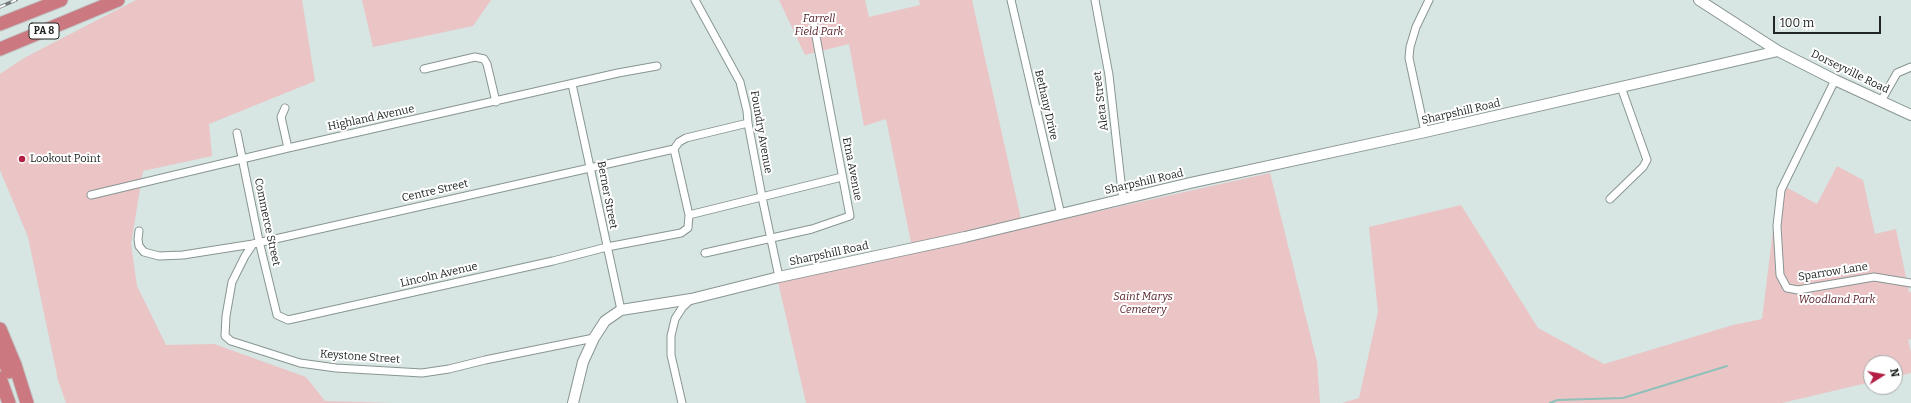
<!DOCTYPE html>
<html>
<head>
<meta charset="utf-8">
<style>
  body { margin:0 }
  #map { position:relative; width:1911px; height:403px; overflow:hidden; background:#d7e5e3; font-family:Bitter,serif }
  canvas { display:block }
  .north { position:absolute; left:1863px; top:355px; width:40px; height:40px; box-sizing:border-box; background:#fff; border:1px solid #a6a8a8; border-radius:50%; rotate:79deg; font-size:11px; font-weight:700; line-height:16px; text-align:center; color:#212625 }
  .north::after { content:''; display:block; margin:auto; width:14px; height:18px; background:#b21f43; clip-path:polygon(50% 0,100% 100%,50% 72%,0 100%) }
  .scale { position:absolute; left:1773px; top:16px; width:108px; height:18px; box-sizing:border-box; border:2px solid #212625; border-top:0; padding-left:5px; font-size:12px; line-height:14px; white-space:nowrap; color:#212625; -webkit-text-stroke:3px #fff; paint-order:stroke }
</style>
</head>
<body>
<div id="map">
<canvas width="1911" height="403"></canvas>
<div class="north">N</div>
<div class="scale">100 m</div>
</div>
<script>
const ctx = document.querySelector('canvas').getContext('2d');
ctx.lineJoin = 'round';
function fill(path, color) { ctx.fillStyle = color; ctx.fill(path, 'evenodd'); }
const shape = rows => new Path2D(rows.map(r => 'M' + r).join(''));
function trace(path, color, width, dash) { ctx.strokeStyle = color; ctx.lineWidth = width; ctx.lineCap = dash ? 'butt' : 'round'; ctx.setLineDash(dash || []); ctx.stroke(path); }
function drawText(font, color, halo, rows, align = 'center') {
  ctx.font = font + ' Bitter,serif'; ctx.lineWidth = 4; ctx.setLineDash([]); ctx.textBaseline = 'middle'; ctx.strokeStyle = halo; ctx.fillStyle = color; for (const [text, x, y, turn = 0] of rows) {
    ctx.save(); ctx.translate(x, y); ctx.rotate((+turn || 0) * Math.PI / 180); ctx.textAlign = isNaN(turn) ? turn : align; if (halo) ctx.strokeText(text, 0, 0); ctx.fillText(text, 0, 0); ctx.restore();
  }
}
fill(shape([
  [136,0,302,0,315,81,209,124,212,156,143,171,131,244,137,286,166,345,214,344,306,377,325,401,393,403,66,403,58,380,28,237,0,170,0,74,24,58],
  [362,0,491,0,473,26,373,47],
  [779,0,865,0,869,17,920,5,919,0,972,0,1023,228,1270,173,1317,362,1320,403,806,403,778,282,913,252,886,119,864,126,849,44,805,55],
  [1837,166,1863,180,1875,234,1896,229,1909,292,1911,292,1911,339,1908,340,1911,352,1911,373,1895,377,1895,363,1871,363,1871,382,1782,403,1342,403,1359,398,1378,312,1369,227,1461,205,1538,328,1604,364,1733,325,1762,319,1777,199,1784,186,1817,204]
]), '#ebc4c6');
trace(shape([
  [1550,403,1557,400,1623,398,1727,366]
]), '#8fc0ba', 2);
const street = shape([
  [695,0,740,82,747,111,748,123,762,197,779,277],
  [1011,0,1061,215],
  [1095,0,1109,75,1123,200],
  [424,69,475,57,484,59,487,64,496,102],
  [1835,80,1781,190,1777,226,1780,275,1787,288,1798,290,1874,277,1911,283],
  [572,84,621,310],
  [1881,101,1897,73,1911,67],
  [285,108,281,117,288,148],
  [1425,132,1409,58,1410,47,1416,27,1429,0],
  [237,133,259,241,277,315,288,320,553,261,607,247,681,233,688,228,689,215,674,149],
  [91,195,288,148,618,73,657,66],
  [1610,199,1643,167,1647,160,1621,87],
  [689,215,842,177],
  [139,231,138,239,139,246,144,252,159,256,183,255,253,244,674,149,679,142,686,138,748,123],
  [253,244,245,256,232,282,226,316,225,336,231,341,300,363,336,368,422,373,449,369,485,360,594,338],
  [705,253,812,229,850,216,814,26],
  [682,403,671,355,671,336,675,319,682,308,691,299]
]);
const secondary = shape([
  [1699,0,1778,51,1835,80,1911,115],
  [573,403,583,362,594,338,605,321,621,310,691,299,779,277,965,237,1190,183,1425,132,1778,51]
]);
const highway = shape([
  [0,24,61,0],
  [0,49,118,0],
  [0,329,15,365,27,403],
  [0,353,9,372],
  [0,378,9,403]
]);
trace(street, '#889593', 9);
trace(secondary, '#889593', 12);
trace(highway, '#c1c2c2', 15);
trace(street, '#fff', 7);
trace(secondary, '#fff', 10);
trace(highway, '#cb7880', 13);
const rail = shape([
  [0,7,16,0]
]);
trace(rail, '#727b79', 3.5);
trace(rail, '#fff', 2, [6]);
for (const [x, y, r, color] of [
  [22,159,4,"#b21f43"]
]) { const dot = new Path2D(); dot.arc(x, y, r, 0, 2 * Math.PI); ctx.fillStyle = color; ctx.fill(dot); trace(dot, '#fff', 1.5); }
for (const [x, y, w] of [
  [44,31,30]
]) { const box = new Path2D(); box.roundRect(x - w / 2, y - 8, w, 16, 3); ctx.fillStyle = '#fff'; ctx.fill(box); trace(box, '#212625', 1); }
drawText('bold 10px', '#212625', null, [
  ["PA 8",44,31]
]);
drawText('italic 11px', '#5b232b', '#fff', [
  ["Farrell",819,19],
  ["Field Park",819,32],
  ["Saint Marys",1143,297],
  ["Cemetery",1143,310],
  ["Woodland Park",1837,300]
]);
drawText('11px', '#212625', '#fff', [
  ["Dorseyville Road",1850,72,26],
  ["Aleta Street",1101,101,-97],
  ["Bethany Drive",1046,105,77],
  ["Sharpshill Road",1461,112,-13],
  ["Highland Avenue",371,118,-12],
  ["Foundry Avenue",761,132,80],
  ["Etna Avenue",852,169,79],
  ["Sharpshill Road",1144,182,-13],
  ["Centre Street",435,191,-13],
  ["Berner Street",607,195,79],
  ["Commerce Street",267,222,78],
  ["Sharpshill Road",829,254,-12],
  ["Sparrow Lane",1833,272,-9],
  ["Lincoln Avenue",439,275,-13],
  ["Keystone Street",360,357,4]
]);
drawText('11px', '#212625', '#fff', [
  ["Lookout Point",30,159]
], 'left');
</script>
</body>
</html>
